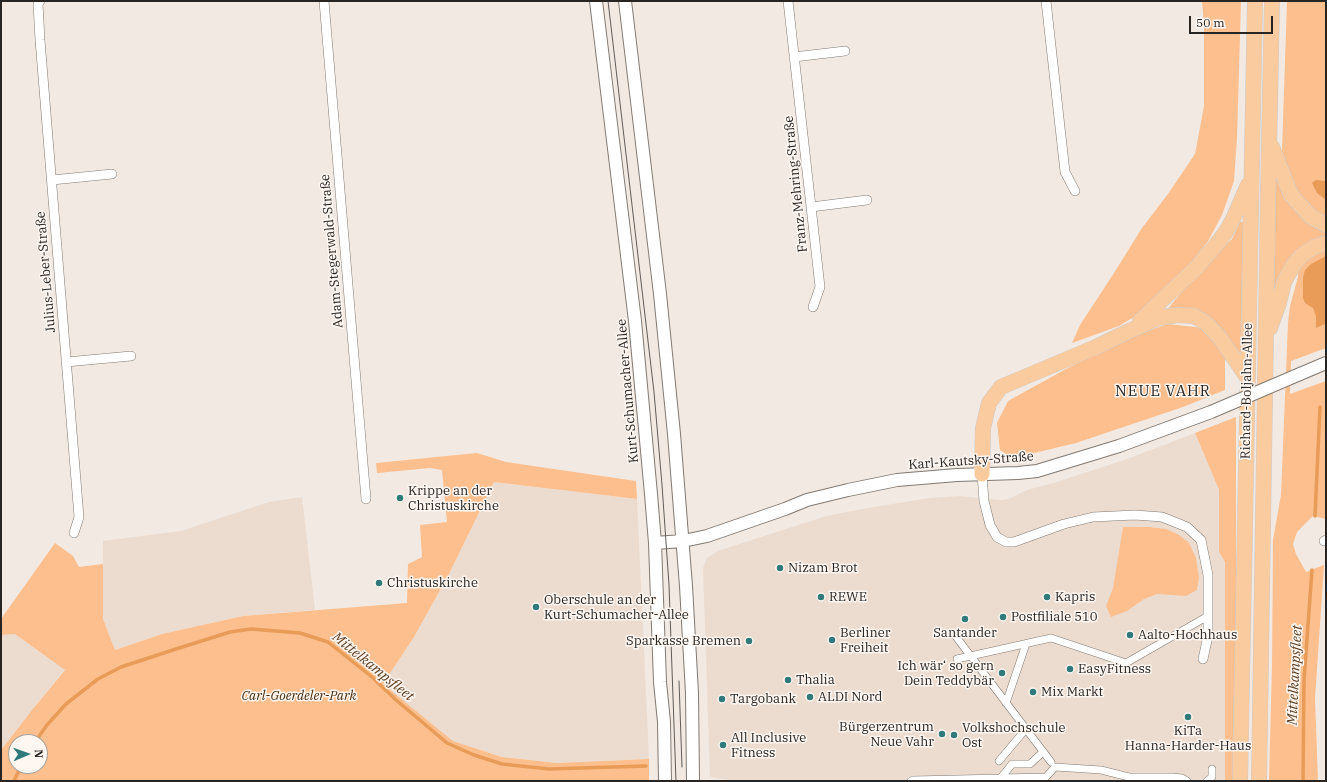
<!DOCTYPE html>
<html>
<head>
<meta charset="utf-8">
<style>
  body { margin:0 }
  #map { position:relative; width:1327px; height:782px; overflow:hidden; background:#f2e9e2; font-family:"IBM Plex Serif",serif }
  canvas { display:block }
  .frame { position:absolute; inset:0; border:2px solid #272422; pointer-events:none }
  .north { position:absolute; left:8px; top:734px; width:40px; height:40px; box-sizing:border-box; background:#fef7f1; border:1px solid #a8a39e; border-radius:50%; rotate:88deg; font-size:11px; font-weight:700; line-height:16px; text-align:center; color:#272422 }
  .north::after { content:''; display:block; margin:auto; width:14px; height:18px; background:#317a7b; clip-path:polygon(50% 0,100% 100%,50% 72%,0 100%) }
  .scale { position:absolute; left:1189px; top:16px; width:84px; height:18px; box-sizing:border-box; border:2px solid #272422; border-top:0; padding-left:5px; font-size:12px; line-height:14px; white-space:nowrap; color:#272422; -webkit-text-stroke:3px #fef7f1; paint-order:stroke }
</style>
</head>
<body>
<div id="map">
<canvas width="1327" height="782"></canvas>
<div class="frame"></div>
<div class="north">N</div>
<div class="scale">50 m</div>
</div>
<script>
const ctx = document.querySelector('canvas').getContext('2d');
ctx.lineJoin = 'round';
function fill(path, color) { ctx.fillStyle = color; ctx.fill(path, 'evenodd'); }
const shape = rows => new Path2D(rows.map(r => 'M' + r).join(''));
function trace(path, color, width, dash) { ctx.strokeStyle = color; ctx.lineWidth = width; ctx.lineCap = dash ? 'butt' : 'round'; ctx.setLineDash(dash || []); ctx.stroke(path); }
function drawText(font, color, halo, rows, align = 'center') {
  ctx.font = font + ' "IBM Plex Serif",serif'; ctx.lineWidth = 3; ctx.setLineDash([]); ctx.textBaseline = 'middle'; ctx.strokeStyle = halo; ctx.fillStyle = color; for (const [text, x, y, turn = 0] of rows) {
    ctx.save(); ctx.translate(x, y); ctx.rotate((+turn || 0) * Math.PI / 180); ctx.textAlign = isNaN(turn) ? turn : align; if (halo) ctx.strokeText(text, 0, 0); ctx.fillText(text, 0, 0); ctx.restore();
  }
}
fill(shape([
  [1195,433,1219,490,1219,552,1225,562,1225,781,734,781,710,777,703,568,707,558,718,551,795,526,827,516,862,509,929,498,960,496,1001,500,1008,499,1027,490,1057,482,1130,458],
  [494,482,637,499,649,759,557,763,502,757,453,741,383,684,414,637,448,576],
  [302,497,315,610,243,616,162,634,115,650,103,619,103,541,181,531,269,502],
  [15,634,65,669,32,710,1,750,1,635]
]), '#ecdcd0');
fill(shape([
  [1202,1,1241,1,1237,138,1234,181,1222,215,1208,241,1175,283,1142,312,1119,326,1072,343,1080,325,1114,273,1142,228,1168,194,1195,154,1204,106,1204,27],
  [1287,1,1326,1,1326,218,1303,205,1285,170,1282,151],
  [1275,177,1278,178,1326,229,1326,239,1275,288,1272,287],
  [1240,222,1243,222,1242,353,1237,351,1223,333,1167,310,1200,269,1232,239],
  [1326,248,1326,348,1291,361,1290,394,1326,381,1326,519,1313,516,1297,532,1293,544,1296,554,1306,572,1324,565,1315,699,1318,781,1269,781,1272,666,1273,540,1281,495,1288,323,1290,306,1298,277,1298,266],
  [1168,324,1204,328,1225,357,1225,390,1183,407,1076,443,1022,456,1006,454,1000,450,997,423,1008,401,1066,369,1132,336],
  [1236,417,1236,633,1233,781,1225,781,1225,562,1219,552,1219,490,1195,433],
  [477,453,506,462,636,481,637,499,494,482,448,576,414,637,383,684,453,741,502,757,557,763,649,759,649,781,1,781,1,750,32,710,65,670,15,634,1,635,1,619,55,543,73,556,79,567,103,564,103,619,115,650,162,634,243,616,407,603,408,564,422,557,420,525,447,522,442,470,430,468,377,473,376,463],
  [16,742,40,742,40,766,16,766],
  [1123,527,1149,527,1166,529,1179,535,1189,543,1196,558,1199,578,1197,590,1186,596,1157,594,1144,599,1127,611,1111,617,1106,606,1113,588]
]), '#fdbf8d');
fill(shape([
  [1316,180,1326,181,1326,200,1317,193,1312,183],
  [1326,256,1326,320,1325,324,1316,328,1316,316,1313,308,1305,303,1303,298,1303,277,1305,270,1311,264]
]), '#e89c58');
trace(shape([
  [1315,516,1320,407],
  [35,742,47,725,66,704,98,679,121,667,176,649,230,632,251,629,300,633,328,642,372,677,396,700,447,743,474,755,502,764,549,769,646,766],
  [14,781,21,766],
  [1303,781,1304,680,1312,570]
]), '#e89c58', 3.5);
const pedestrian = shape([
  [954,634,1051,762],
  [957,659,1051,638,1126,663,1208,616],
  [1006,703,1026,644],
  [999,761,1026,729],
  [1000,779,1012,764,1030,764,1043,752],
  [911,781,913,780,1046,777,1055,767,1101,770,1129,777,1172,777,1182,778,1187,781],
  [1207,781,1212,777,1212,769]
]);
const minor = shape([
  [40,1,38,4,40,40,79,517,74,533],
  [324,1,366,499],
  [788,1,820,287,813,307],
  [1046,1,1065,172,1075,191],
  [794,57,845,51],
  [52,180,112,174],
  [811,207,867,200],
  [66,362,131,356],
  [982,474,984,501,990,525,997,537,1006,542,1014,542,1064,524,1093,517,1135,515,1162,517,1187,527,1201,540,1208,575,1208,636,1203,659],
  [1324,541,1326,540]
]);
const tertiary = shape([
  [596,1,635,321,651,494,655,543,660,682,664,722,665,781],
  [625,1,660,294,674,434,686,586,692,693,693,781],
  [1300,374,1326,363],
  [655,543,683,541,707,536,785,509,807,500,848,490,897,480,957,475,1018,473,1037,471,1119,446,1211,412]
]);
const primary = shape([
  [1272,147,1291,195,1311,217,1326,225],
  [1140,321,1196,268,1215,246,1226,232,1234,217,1248,185],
  [1270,328,1279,303,1284,282,1294,264,1301,256,1314,247,1326,243],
  [982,474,983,428,989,403,1001,387,1096,347,1127,332,1158,318,1177,315,1194,316,1206,323,1220,338,1247,377],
  [1240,781,1255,1],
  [1259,781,1268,196,1272,1]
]);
trace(pedestrian, '#827a73', 8);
trace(minor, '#827a73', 10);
trace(tertiary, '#827a73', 14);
trace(primary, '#cbcaca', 16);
trace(pedestrian, '#fff', 7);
trace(minor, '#fff', 9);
trace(tertiary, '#fff', 12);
trace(primary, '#fbcba0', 15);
trace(shape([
  [608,1,654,392,662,485,669,585,676,781],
  [679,681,682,767]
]), '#615c59', 1);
const tertiaryBridge = shape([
  [1211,412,1300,374]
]);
trace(tertiaryBridge, '#827a73', 14, []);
trace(tertiaryBridge, '#fff', 12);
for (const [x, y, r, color] of [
  [400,498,4,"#317a7b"],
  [780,568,4,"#317a7b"],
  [379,583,4,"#317a7b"],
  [821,597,4,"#317a7b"],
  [1047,597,4,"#317a7b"],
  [536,607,4,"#317a7b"],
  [1003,617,4,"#317a7b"],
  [965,619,4,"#317a7b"],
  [1130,635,4,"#317a7b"],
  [832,640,4,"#317a7b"],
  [749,641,4,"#317a7b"],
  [1070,669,4,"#317a7b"],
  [1002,673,4,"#317a7b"],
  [788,680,4,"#317a7b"],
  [1033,692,4,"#317a7b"],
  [810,697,4,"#317a7b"],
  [722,699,4,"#317a7b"],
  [1188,717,4,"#317a7b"],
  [942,734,4,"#317a7b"],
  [954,735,4,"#317a7b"],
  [723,745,4,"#317a7b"]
]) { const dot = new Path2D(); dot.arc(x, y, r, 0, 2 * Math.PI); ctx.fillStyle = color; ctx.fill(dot); trace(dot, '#fef7f1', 1.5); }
drawText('13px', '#272422', '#fef7f1', [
  ["Franz-Mehring-Straße",796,184,-96],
  ["Adam-Stegerwald-Straße",332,251,-95],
  ["Julius-Leber-Straße",46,272,-95],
  ["Kurt-Schumacher-Allee",628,391,-95],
  ["Richard-Boljahn-Allee",1247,391,-89],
  ["Karl-Kautsky-Straße",971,461,-4]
]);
drawText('13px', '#272422', '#fef7f1', [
  ["Krippe an der",408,491],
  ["Christuskirche",408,506],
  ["Nizam Brot",788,568],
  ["Christuskirche",387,583],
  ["REWE",829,597],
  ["Kapris",1055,597],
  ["Oberschule an der",544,600],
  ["Kurt-Schumacher-Allee",544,615],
  ["Postfiliale 510",1011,617],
  ["Berliner",840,633],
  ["Freiheit",840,648],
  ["Santander",965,633,"center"],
  ["Aalto-Hochhaus",1138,635],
  ["Sparkasse Bremen",741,641,"right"],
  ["Ich wär‘ so gern",994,666,"right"],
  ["Dein Teddybär",994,681,"right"],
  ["EasyFitness",1078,669],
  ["Thalia",796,680],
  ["Mix Markt",1041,692],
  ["ALDI Nord",818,697],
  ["Targobank",730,699],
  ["Bürgerzentrum",934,727,"right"],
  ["Neue Vahr",934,742,"right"],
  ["Volkshochschule",962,728],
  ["Ost",962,743],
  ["KiTa",1188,731,"center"],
  ["Hanna-Harder-Haus",1188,746,"center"],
  ["All Inclusive",731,738],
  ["Fitness",731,753]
], 'left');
drawText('italic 13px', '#492a0d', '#fef7f1', [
  ["Carl-Goerdeler-Park",299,696]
]);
drawText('italic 14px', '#5c3c20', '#fef7f1', [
  ["Mittelkampsfleet",373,667,39],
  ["Mittelkampsfleet",1295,675,-87]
]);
ctx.letterSpacing = '1px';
drawText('15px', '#272422', '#fef7f1', [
  ["NEUE VAHR",1163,392]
]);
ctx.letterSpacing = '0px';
</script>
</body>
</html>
